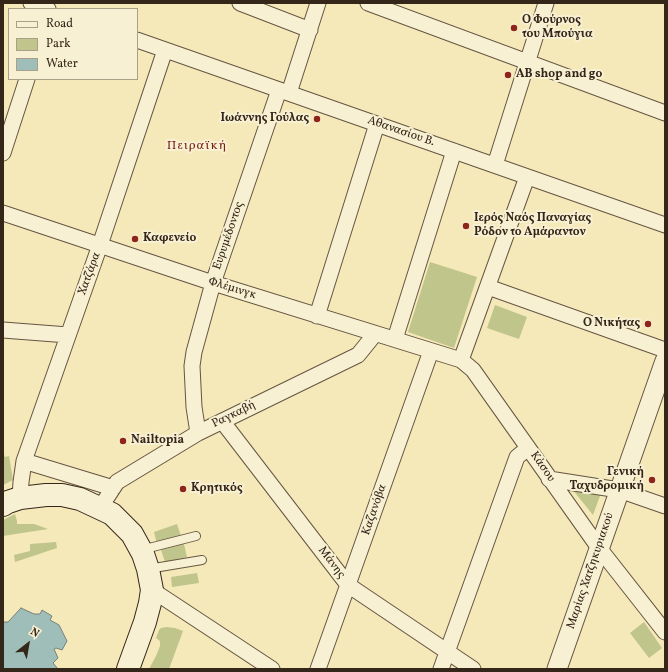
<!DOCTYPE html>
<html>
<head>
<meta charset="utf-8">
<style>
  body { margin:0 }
  #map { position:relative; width:668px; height:672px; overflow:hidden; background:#f5e8b9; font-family:Vollkorn,serif }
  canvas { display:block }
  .frame { position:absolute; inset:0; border:4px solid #35261a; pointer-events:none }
  .legend { position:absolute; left:8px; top:8px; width:130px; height:72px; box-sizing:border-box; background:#f8f0d2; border:1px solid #aa9f88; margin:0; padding:5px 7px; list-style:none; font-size:12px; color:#35261a }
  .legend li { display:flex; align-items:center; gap:8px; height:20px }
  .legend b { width:20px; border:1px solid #aa9f88 }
  .north { position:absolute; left:8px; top:624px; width:40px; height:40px; -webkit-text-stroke:3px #f8f0d2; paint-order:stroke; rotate:31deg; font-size:11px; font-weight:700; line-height:16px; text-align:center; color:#35261a }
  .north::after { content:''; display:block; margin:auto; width:14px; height:18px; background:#35261a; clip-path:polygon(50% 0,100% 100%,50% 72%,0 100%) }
</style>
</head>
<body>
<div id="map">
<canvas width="668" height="672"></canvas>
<div class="frame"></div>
<ul class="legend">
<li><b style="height:5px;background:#f8f0d2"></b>Road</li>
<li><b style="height:11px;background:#c0c58c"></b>Park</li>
<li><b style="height:11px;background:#a0beb9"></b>Water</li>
</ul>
<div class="north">N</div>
</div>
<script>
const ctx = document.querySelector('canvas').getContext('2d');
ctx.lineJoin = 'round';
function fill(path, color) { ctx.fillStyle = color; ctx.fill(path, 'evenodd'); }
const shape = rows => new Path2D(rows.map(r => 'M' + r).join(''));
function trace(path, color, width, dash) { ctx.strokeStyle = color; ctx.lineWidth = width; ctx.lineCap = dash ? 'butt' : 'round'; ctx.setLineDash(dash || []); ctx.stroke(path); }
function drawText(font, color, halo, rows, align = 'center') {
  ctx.font = font + ' Vollkorn,serif'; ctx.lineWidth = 4; ctx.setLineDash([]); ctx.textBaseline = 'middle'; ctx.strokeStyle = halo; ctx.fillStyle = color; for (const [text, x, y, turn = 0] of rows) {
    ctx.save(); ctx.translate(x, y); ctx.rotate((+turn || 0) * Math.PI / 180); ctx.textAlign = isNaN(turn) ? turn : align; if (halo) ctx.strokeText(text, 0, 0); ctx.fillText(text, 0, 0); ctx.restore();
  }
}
fill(shape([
  [430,262,477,277,454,348,408,332],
  [495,305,527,317,519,339,487,328],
  [3,452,5,457,9,456,13,480,3,485],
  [568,484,601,493,593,515],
  [15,514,17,521,17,524,34,524,48,529,3,536,3,520],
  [177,524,181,536,157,544,154,532],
  [183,540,187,557,165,562,160,547],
  [56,542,57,548,15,562,14,555,30,551,30,544],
  [197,573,199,583,172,587,171,577],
  [644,622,662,648,649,658,630,633],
  [167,627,175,628,183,631,169,669,149,669,156,656,160,646,160,641,156,638,159,630,161,628]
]), '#c0c58c');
const water = shape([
  [21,608,34,614,40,614,42,610,52,616,50,620,59,625,67,641,62,650,56,648,54,649,58,658,53,663,58,669,3,669,3,622,8,622,21,608]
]);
fill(water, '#a0beb9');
trace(water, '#758179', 1);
const service = shape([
  [141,550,196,536],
  [148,569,202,560]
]);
const minor = shape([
  [31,3,48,9],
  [240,3,310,30],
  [368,3,665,113],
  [137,40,665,225],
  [289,93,318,3],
  [3,153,27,79],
  [495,165,546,3],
  [3,213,213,283,461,360,473,370,599,548,665,632],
  [488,287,665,350],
  [317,316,377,124],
  [3,330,68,335],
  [395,339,454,151],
  [461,360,527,177],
  [222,421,348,585,473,669],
  [198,433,194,407,192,366,194,352,213,283,279,90],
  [24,461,113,488],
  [549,479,619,490,665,506],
  [20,498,21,482,24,461,100,245,165,50],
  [100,508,117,482,198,433,358,355,375,334],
  [152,590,272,669],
  [318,669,431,351],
  [441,669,517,457,528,448]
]);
const tertiary = shape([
  [557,669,665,361]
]);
const secondary = shape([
  [3,505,8,502,20,498,46,495,62,495,80,499,112,514,132,534,143,554,148,569,152,590,150,603,145,622,128,669]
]);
trace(service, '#655642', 10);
trace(minor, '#655642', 17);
trace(tertiary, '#655642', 21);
trace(secondary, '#35261a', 24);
trace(service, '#f8f0d2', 8);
trace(minor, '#f8f0d2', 15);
trace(tertiary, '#f8f0d2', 19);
trace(secondary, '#f8f0d2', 22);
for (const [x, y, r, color] of [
  [514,28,4,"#8f2418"],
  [508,75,4,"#8f2418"],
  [317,119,4,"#8f2418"],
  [466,226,4,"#8f2418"],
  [135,239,4,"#8f2418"],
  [648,324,4,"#8f2418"],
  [123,441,4,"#8f2418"],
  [652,480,4,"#8f2418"],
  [183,489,4,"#8f2418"]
]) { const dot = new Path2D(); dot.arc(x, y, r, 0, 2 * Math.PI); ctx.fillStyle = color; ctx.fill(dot); trace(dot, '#f8f0d2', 1.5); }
drawText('bold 12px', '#35261a', '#f8f0d2', [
  ["Ο Φούρνος",522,21],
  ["του Μπούγια",522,35],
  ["AB shop and go",516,75],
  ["Ιωάννης Γούλας",309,119,"right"],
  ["Ιερός Ναός Παναγίας",474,219],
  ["Ρόδον το Αμάραντον",474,233],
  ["Καφενείο",143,239],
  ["Ο Νικήτας",640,324,"right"],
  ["Nailtopia",131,441],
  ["Γενική",644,473,"right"],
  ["Ταχυδρομική",644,487,"right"],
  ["Κρητικός",191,489]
], 'left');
drawText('12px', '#35261a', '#f8f0d2', [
  ["Αθανασίου Β.",401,132,19],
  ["Ευρυμέδοντος",229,236,-71],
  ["Χατζάρα",90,274,-70],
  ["Φλέμινγκ",232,289,17],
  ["Ραγκαβή",234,415,-26],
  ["Κάσου",542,467,55],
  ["Καζανόβα",375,510,-71],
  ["Μάνης",331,563,53],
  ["Μαρίας Χατζηκυριακού",591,571,-71]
]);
ctx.letterSpacing = '1px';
drawText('13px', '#7a1f14', '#f8f0d2', [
  ["Πειραϊκή",197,147]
]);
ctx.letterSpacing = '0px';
</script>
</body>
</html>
